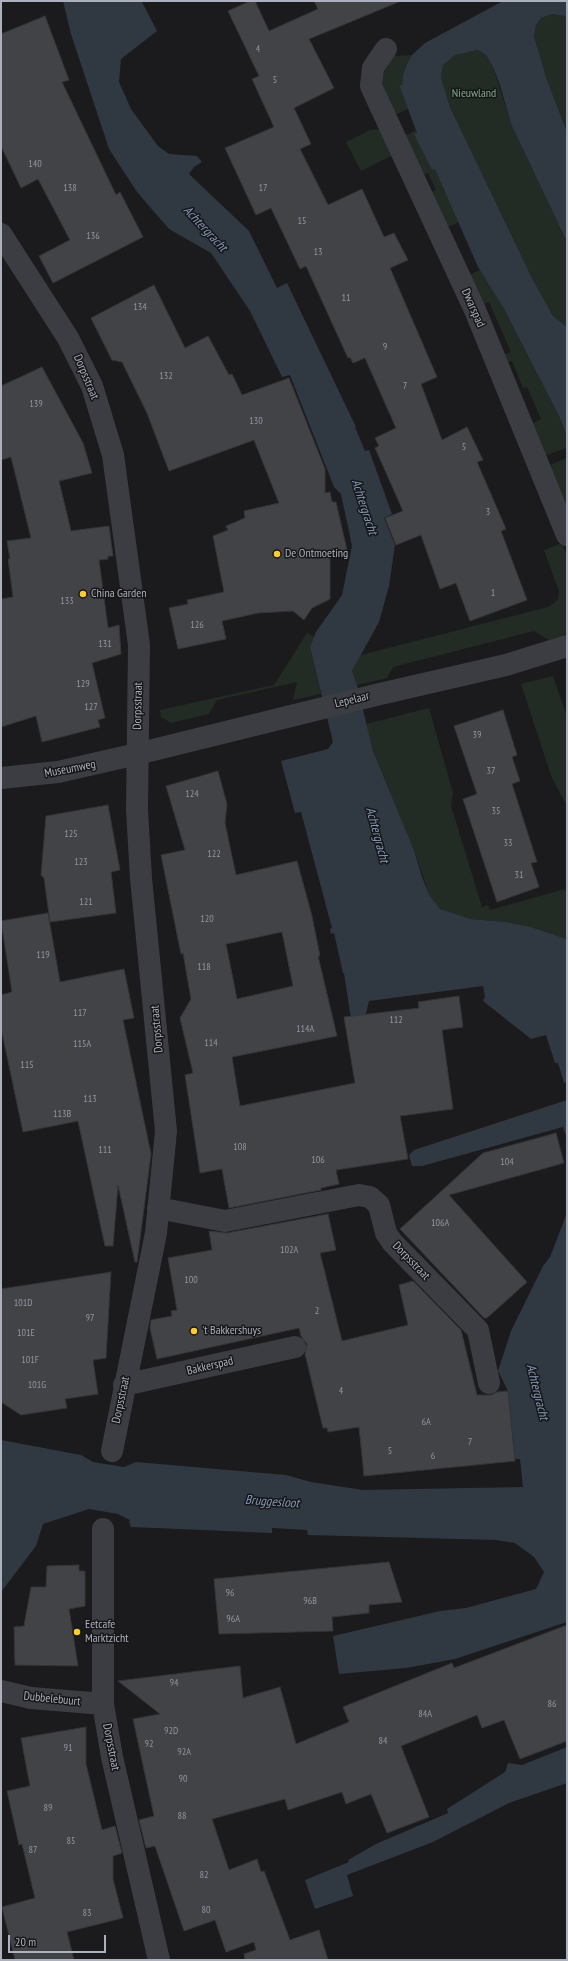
<!DOCTYPE html>
<html>
<head>
<meta charset="utf-8">
<style>
  body { margin:0 }
  #map { position:relative; width:568px; height:1961px; overflow:hidden; background:#1b1b1d; font-family:"PT Sans Narrow",sans-serif }
  canvas { display:block }
  .frame { position:absolute; inset:0; border:2px solid #adb0bd; pointer-events:none }
  .scale { position:absolute; left:8px; top:1935px; width:98px; height:18px; box-sizing:border-box; border:2px solid #adb0bd; border-top:0; padding-left:5px; font-size:12px; line-height:14px; white-space:nowrap; color:#adb0bd; -webkit-text-stroke:3px #161618; paint-order:stroke }
</style>
</head>
<body>
<div id="map">
<canvas width="568" height="1961"></canvas>
<div class="frame"></div>
<div class="scale">20 m</div>
</div>
<script>
const ctx = document.querySelector('canvas').getContext('2d');
ctx.lineJoin = 'round';
function fill(path, color) { ctx.fillStyle = color; ctx.fill(path, 'evenodd'); }
const shape = rows => new Path2D(rows.map(r => 'M' + r).join(''));
function trace(path, color, width, dash) { ctx.strokeStyle = color; ctx.lineWidth = width; ctx.lineCap = dash ? 'butt' : 'round'; ctx.setLineDash(dash || []); ctx.stroke(path); }
function drawText(font, color, halo, rows, align = 'center') {
  ctx.font = font + ' "PT Sans Narrow",sans-serif'; ctx.lineWidth = 3; ctx.setLineDash([]); ctx.textBaseline = 'middle'; ctx.strokeStyle = halo; ctx.fillStyle = color; for (const [text, x, y, turn = 0] of rows) {
    ctx.save(); ctx.translate(x, y); ctx.rotate((+turn || 0) * Math.PI / 180); ctx.textAlign = isNaN(turn) ? turn : align; if (halo) ctx.strokeText(text, 0, 0); ctx.fillText(text, 0, 0); ctx.restore();
  }
}
fill(shape([
  [552,14,564,16,567,18,567,132,547,80,534,36,536,25,541,18],
  [478,50,486,55,493,67,511,124,567,242,567,327,553,316,532,278,450,107,445,92,441,78,443,65,446,61,455,55],
  [412,55,403,75,402,85,399,85,408,109,393,116,383,86,383,75,394,56],
  [384,129,395,154,361,171,346,142,370,130],
  [416,130,417,133,415,134,432,170,435,169,459,222,446,228,430,193,436,190,428,173,421,176,403,137],
  [480,270,504,309,559,416,567,436,567,448,543,456,531,424,541,419,527,387,523,388,512,361,506,363,503,355,511,352,489,302,480,305,467,276],
  [567,458,567,516,547,466],
  [562,543,567,557,567,632,563,636,549,640,534,631,393,667,387,678,357,685,352,671,361,655,548,607,554,603,558,599,559,591,544,550],
  [307,633,314,637,310,647,321,694,293,700,297,682,217,700,209,714,171,723,161,717,160,710,274,685],
  [553,676,567,717,567,806,552,778,521,684],
  [429,708,453,793,451,806,482,907,488,905,490,910,565,889,567,896,567,939,531,927,506,922,470,919,450,914,440,909,430,896,414,850,373,751,366,724]
]), '#222c24');
fill(shape([
  [63,1,144,1,142,2,157,31,121,59,119,82,131,109,158,146,169,154,197,156,202,162,194,167,189,174,249,231,277,288,287,283,356,427,355,427,365,451,369,450,392,514,384,518,395,545,389,586,379,622,352,671,357,685,373,751,414,850,422,877,430,896,440,909,470,919,506,922,531,927,567,939,567,1082,564,1083,558,1063,555,1063,546,1035,531,1039,483,1001,485,997,483,986,369,1001,366,1014,353,1032,344,973,343,973,334,933,331,934,330,929,332,928,301,812,295,813,281,761,328,749,333,742,310,647,316,632,342,595,352,546,341,494,334,487,290,375,282,377,250,311,211,253,169,229,137,192,109,149,71,34],
  [503,1,567,1,567,18,564,16,552,14,541,18,536,25,534,36,547,80,567,132,567,242,511,124,500,85,493,67,486,55,478,50,455,55,443,65,441,78,450,107,532,278,553,316,567,327,567,436,559,416,504,309,478,267,435,169,432,170,414,134,417,133,399,85,402,85,403,75,407,64,412,55,425,43],
  [567,1100,567,1139,563,1127,422,1166,412,1166,409,1155,414,1150],
  [567,1213,567,1622,455,1659,406,1668,339,1674,333,1636,440,1611,466,1608,536,1589,544,1572,534,1557,515,1543,496,1540,308,1535,307,1530,272,1528,272,1533,131,1527,129,1522,130,1520,118,1514,89,1509,43,1524,36,1546,1,1592,1,1440,81,1455,93,1462,124,1467,136,1462,286,1475,311,1482,363,1490,523,1487,520,1459,515,1459,508,1391,498,1371,511,1331,543,1266,550,1257],
  [567,1747,567,1783,509,1803,433,1842,347,1875,353,1896,315,1909,305,1880,349,1862,348,1860,376,1844,448,1813,447,1809,505,1772,508,1763,522,1765]
]), '#303842');
const building = shape([
  [250,1,255,1,269,31,318,9,314,1,401,1,309,39,334,88,294,108,311,144,300,149,328,205,362,189,384,237,394,233,408,260,390,268,437,377,421,384,442,440,467,427,483,460,477,462,506,529,501,531,527,600,470,621,456,583,440,589,421,535,396,545,385,518,403,511,375,448,379,446,375,438,396,428,365,358,353,363,350,357,348,358,306,266,300,269,271,208,256,215,225,148,274,127,252,79,259,76,228,11,250,1],
  [45,16,69,80,62,82,116,195,120,192,143,237,53,283,39,256,70,240,38,179,21,188,1,146,1,34,45,16],
  [154,285,185,348,208,336,229,375,232,374,242,395,289,378,325,469,325,493,330,492,332,502,336,502,347,550,330,557,330,599,312,608,304,620,293,611,258,613,222,621,226,639,178,649,169,608,188,604,187,600,224,592,213,536,228,530,226,526,245,518,244,511,279,503,254,440,169,471,147,413,122,362,112,360,91,318,154,285],
  [42,367,83,443,92,473,59,481,71,531,109,526,113,556,108,556,108,559,99,560,108,628,119,625,121,654,92,663,105,718,98,720,100,727,42,742,36,716,1,727,1,599,13,597,8,559,10,559,7,541,31,538,11,457,1,460,1,386,42,367],
  [503,710,517,755,512,757,520,781,512,784,537,862,531,863,539,887,497,902,463,799,477,794,454,726,503,710],
  [218,771,227,804,225,823,236,875,297,861,312,916,320,956,318,956,337,1036,232,1057,240,1106,355,1083,344,1017,419,1008,418,1002,459,996,463,1027,442,1030,453,1109,400,1116,408,1159,336,1170,339,1184,321,1188,321,1190,229,1208,222,1169,200,1173,185,1075,193,1073,180,1018,191,999,183,953,181,954,161,855,185,850,166,786,218,771],
  [282,932,293,986,237,999,226,944,282,932],
  [108,805,120,870,111,872,116,913,50,922,44,878,41,875,46,816,108,805],
  [48,913,60,982,124,969,134,1018,123,1020,151,1154,137,1262,135,1262,118,1185,113,1246,105,1246,78,1121,23,1132,1,1028,1,995,12,992,1,921,48,913],
  [556,1133,564,1163,449,1195,527,1282,487,1318,484,1318,400,1229,483,1153,556,1133],
  [328,1214,336,1250,320,1253,342,1341,408,1325,399,1285,413,1281,461,1330,477,1395,491,1395,497,1392,508,1391,515,1461,364,1476,359,1427,328,1432,327,1428,323,1428,305,1354,307,1344,301,1336,299,1328,157,1359,150,1328,151,1320,172,1316,171,1311,177,1310,168,1258,212,1250,209,1231,227,1233,328,1214],
  [111,1272,106,1358,93,1360,98,1394,65,1399,67,1408,21,1415,1,1402,1,1289,111,1272],
  [389,1562,402,1602,369,1605,369,1613,332,1617,333,1631,219,1634,214,1579,389,1562],
  [79,1565,79,1571,85,1571,85,1606,69,1609,78,1666,15,1665,14,1627,24,1626,31,1587,46,1587,47,1566,79,1565],
  [567,1625,567,1741,520,1759,504,1720,482,1728,477,1715,401,1746,429,1817,387,1833,371,1794,346,1804,342,1792,288,1810,285,1799,212,1819,229,1870,257,1859,261,1872,264,1871,290,1940,319,1930,328,1960,245,1960,244,1954,256,1950,254,1942,226,1952,215,1920,184,1931,155,1846,146,1848,139,1820,154,1816,133,1719,160,1714,118,1681,240,1666,243,1698,280,1687,296,1744,349,1722,343,1707,452,1663,454,1668,567,1625],
  [86,1727,86,1764,102,1830,115,1826,122,1853,113,1856,113,1879,123,1918,67,1932,74,1960,15,1960,2,1907,35,1898,22,1844,19,1845,7,1791,30,1786,21,1738,86,1727]
]);
fill(building, '#424347');
trace(building, '#353539', 1);
trace(shape([
  [386,49,373,68,371,86,475,310,567,535],
  [1,234,68,338,92,386,113,455,139,645,137,810,141,878,166,1131,156,1233,112,1451],
  [1,778,58,772,137,754,380,694,506,665,567,646],
  [158,1208,225,1221,359,1195,370,1197,379,1205,386,1233,392,1242,478,1330,489,1383],
  [124,1385,295,1347],
  [103,1529,103,1704,112,1757,159,1960],
  [1,1691,31,1698,103,1704]
]), '#3c3c43', 22);
for (const [x, y, r, color] of [
  [277,554,4,"#f9cb37"],
  [83,594,4,"#f9cb37"],
  [194,1331,4,"#f9cb37"],
  [77,1632,4,"#f9cb37"]
]) { const dot = new Path2D(); dot.arc(x, y, r, 0, 2 * Math.PI); ctx.fillStyle = color; ctx.fill(dot); trace(dot, '#161618', 1.5); }
drawText('10px', '#9295a0', null, [
  ["4",258,49],
  ["5",275,80],
  ["140",35,164],
  ["138",70,188],
  ["17",263,188],
  ["15",302,221],
  ["136",93,236],
  ["13",318,252],
  ["11",346,298],
  ["134",140,307],
  ["9",385,347],
  ["132",166,376],
  ["7",405,386],
  ["139",36,404],
  ["130",256,421],
  ["5",464,447],
  ["3",488,512],
  ["1",493,593],
  ["133",67,601],
  ["126",197,625],
  ["131",105,644],
  ["129",83,684],
  ["127",91,707],
  ["39",477,735],
  ["37",491,771],
  ["124",192,794],
  ["35",496,811],
  ["125",71,834],
  ["33",508,843],
  ["122",214,854],
  ["123",81,862],
  ["31",519,875],
  ["121",86,902],
  ["120",207,919],
  ["119",43,955],
  ["118",204,967],
  ["117",80,1013],
  ["112",396,1020],
  ["114A",305,1029],
  ["114",211,1043],
  ["115A",82,1044],
  ["115",27,1065],
  ["113",90,1099],
  ["113B",62,1114],
  ["108",240,1147],
  ["111",105,1150],
  ["106",318,1160],
  ["104",507,1162],
  ["106A",440,1223],
  ["102A",289,1250],
  ["100",191,1280],
  ["101D",23,1303],
  ["2",317,1311],
  ["97",90,1318],
  ["101E",26,1333],
  ["101F",30,1360],
  ["101G",37,1385],
  ["4",341,1391],
  ["6A",426,1422],
  ["7",470,1442],
  ["5",390,1451],
  ["6",433,1456],
  ["96",230,1593],
  ["96B",310,1601],
  ["96A",233,1619],
  ["94",174,1683],
  ["86",552,1704],
  ["84A",425,1714],
  ["92D",171,1731],
  ["84",383,1741],
  ["92",149,1744],
  ["91",68,1748],
  ["92A",184,1752],
  ["90",183,1779],
  ["89",48,1808],
  ["88",182,1816],
  ["85",71,1841],
  ["87",33,1850],
  ["82",204,1875],
  ["80",206,1910],
  ["83",87,1913]
]);
drawText('12px', '#84a88a', '#161618', [
  ["Nieuwland",474,94]
]);
drawText('12px', '#adb0bd', '#161618', [
  ["Dwarspad",473,308,66],
  ["Dorpsstraat",86,377,67],
  ["Lepelaar",352,700,-14],
  ["Dorpsstraat",138,706,-89],
  ["Museumweg",70,769,-11],
  ["Dorpsstraat",157,1029,-95],
  ["Dorpsstraat",411,1261,46],
  ["Bakkerspad",210,1366,-13],
  ["Dorpsstraat",121,1400,-78],
  ["Dubbelebuurt",52,1699,6],
  ["Dorpsstraat",111,1747,79]
]);
drawText('12px', '#adb0bd', '#161618', [
  ["De Ontmoeting",285,554],
  ["China Garden",91,594],
  ["'t Bakkershuys",202,1331],
  ["Eetcafe",85,1625],
  ["Marktzicht",85,1639]
], 'left');
drawText('italic 13px', '#849ab9', '#161618', [
  ["Achtergracht",205,229,47],
  ["Achtergracht",364,507,72],
  ["Achtergracht",377,835,75],
  ["Achtergracht",537,1392,76],
  ["Bruggesloot",272,1502,4]
]);
</script>
</body>
</html>
